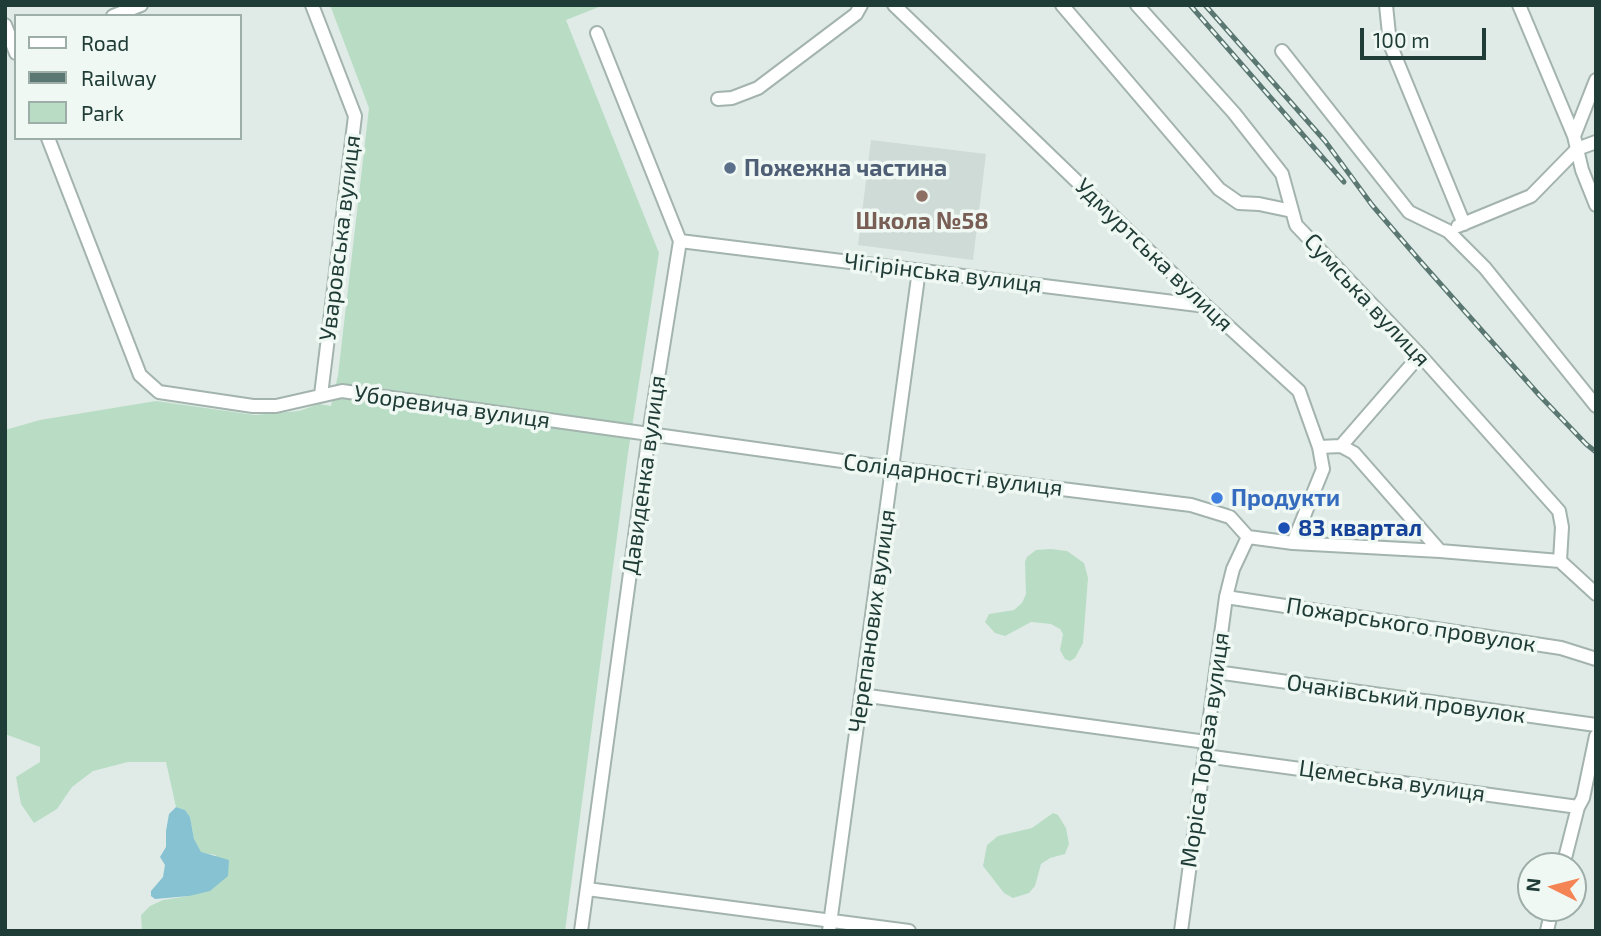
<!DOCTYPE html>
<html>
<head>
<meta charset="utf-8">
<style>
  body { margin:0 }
  #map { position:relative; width:1601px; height:936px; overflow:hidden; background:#e0ebe7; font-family:"Exo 2",sans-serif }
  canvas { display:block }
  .frame { position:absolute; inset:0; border:7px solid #203c36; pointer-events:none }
  .legend { position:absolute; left:14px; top:14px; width:228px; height:126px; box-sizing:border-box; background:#f0f8f4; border:2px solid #9dada8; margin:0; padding:9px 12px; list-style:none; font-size:21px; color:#203c36 }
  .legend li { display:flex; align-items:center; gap:14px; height:35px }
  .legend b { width:35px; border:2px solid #9dada8 }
  .north { position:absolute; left:1517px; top:852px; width:70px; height:70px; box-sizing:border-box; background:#f0f8f4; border:2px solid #9dada8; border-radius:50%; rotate:276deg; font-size:19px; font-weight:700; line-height:28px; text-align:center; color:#203c36 }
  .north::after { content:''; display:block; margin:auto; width:24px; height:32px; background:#f58454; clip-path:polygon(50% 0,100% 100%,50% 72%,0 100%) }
  .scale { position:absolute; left:1360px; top:28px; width:126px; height:32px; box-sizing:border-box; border:4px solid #203c36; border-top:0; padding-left:9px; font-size:21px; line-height:24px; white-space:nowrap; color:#203c36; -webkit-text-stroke:5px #f0f8f4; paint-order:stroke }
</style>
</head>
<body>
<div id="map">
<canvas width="1601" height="936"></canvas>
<div class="frame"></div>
<ul class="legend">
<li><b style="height:9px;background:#fff"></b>Road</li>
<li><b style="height:9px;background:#5a7771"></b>Railway</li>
<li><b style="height:19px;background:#b8ddc4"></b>Park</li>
</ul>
<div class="north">N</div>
<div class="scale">100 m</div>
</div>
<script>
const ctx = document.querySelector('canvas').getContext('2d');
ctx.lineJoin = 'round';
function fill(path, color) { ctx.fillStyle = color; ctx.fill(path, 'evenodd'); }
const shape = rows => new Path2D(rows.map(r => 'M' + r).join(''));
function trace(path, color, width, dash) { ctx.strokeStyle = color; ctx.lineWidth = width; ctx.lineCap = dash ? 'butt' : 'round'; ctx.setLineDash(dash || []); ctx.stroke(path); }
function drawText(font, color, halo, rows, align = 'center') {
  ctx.font = font + ' "Exo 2",sans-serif'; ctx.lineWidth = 7; ctx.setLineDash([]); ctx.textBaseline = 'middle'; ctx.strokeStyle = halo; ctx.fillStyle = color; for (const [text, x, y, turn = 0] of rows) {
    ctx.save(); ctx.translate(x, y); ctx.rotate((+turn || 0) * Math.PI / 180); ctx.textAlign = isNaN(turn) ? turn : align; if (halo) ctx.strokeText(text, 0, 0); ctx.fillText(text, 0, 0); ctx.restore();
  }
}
fill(shape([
  [871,140,986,154,973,260,858,245]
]), '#cedbd6');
fill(shape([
  [330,5,604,5,566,20,659,253,628,453,565,931,142,931,141,915,150,906,163,900,189,896,216,855,201,853,194,839,190,817,185,810,176,807,166,762,128,762,93,771,72,787,57,809,34,823,21,804,16,777,40,762,40,747,5,734,5,430,40,420,156,401,255,415,299,411,319,404,331,406,338,375,369,108],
  [1051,549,1067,551,1084,563,1088,578,1083,643,1075,658,1070,661,1065,659,1060,650,1063,634,1060,629,1051,624,1031,622,1005,636,995,633,985,622,989,614,1014,610,1022,603,1026,594,1025,562,1027,557,1036,550],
  [1053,813,1058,815,1066,828,1069,844,1065,854,1050,858,1041,864,1035,886,1029,893,1013,898,1004,893,983,866,987,845,998,836,1032,828]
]), '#b8ddc4');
fill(shape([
  [176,807,185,810,190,817,194,839,201,852,229,860,228,876,210,891,189,896,155,899,151,896,151,891,163,877,165,865,160,857,166,847,166,831,169,814]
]), '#86c2d2');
const minor = shape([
  [312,5,355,116,321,395],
  [894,5,1206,306,1299,391,1319,447,1323,469,1293,543],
  [1062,5,1219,189,1239,203,1259,204,1292,211],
  [1137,5,1234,113,1282,174,1296,225,1420,355,1559,511,1562,527,1560,561],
  [1386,5,1390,44,1464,224],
  [1519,5,1574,136,1582,170,1596,205],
  [113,16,141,5],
  [5,25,16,53],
  [1282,51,1409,212,1448,231,1485,268,1596,406],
  [718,99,732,98,758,88,856,14,861,5],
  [1574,136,1596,80],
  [48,138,140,375,159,392,253,406,276,406,342,391,892,468,1191,505,1230,517,1248,537],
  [1458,226,1531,196,1577,149,1596,142],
  [680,241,1206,306],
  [1341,446,1420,355],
  [1319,447,1341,446,1354,453,1440,551],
  [1226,597,1561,648,1596,659],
  [1216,672,1596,725],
  [861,695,1206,742],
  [1205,756,1578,807],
  [1563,866,1578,807,1583,798,1596,736],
  [587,889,909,931],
  [581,931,649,434,680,241,597,33],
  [829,931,919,270],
  [1181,931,1226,597,1233,569,1248,537,1293,543,1440,551,1560,561,1596,594],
  [1547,931,1552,908]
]);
trace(minor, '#a3b3ae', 16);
trace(minor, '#fff', 12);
const rail = shape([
  [1190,5,1344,182],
  [1205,5,1325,141,1372,205,1421,262,1540,396,1586,444,1596,452]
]);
trace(rail, '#5a7771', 5);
trace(rail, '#f0f8f4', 2.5, [8]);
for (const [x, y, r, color] of [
  [730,168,7,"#5c6f8a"],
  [922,196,7,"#8d6e63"],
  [1217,498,7,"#3f7fe0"],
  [1284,528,7,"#1a4fb4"]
]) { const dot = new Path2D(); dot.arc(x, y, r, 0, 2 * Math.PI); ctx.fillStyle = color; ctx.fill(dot); trace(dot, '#f0f8f4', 2.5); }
drawText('bold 23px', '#4e5e75', '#f0f8f4', [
  ["Пожежна частина",744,168]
], 'left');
drawText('bold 23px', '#785e54', '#f0f8f4', [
  ["Школа №58",922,221]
]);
drawText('23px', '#203c36', '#f0f8f4', [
  ["Уваровська вулиця",340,238,-83],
  ["Удмуртська вулиця",1154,255,44],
  ["Чiгiрiнська вулиця",943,273,7],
  ["Сумська вулиця",1367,300,47],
  ["Уборевича вулиця",452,407,8],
  ["Давиденка вулиця",644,475,-82],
  ["Солідарності вулиця",953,475,7],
  ["Черепанових вулиця",872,621,-82],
  ["Пожарського провулок",1411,625,9],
  ["Очакiвський провулок",1406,699,8],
  ["Моріса Тореза вулиця",1205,750,-82],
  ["Цемеська вулиця",1392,781,8]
]);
drawText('bold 23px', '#366cbe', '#f0f8f4', [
  ["Продукти",1231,498]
], 'left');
drawText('bold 23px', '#164399', '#f0f8f4', [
  ["83 квартал",1298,528]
], 'left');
</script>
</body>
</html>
